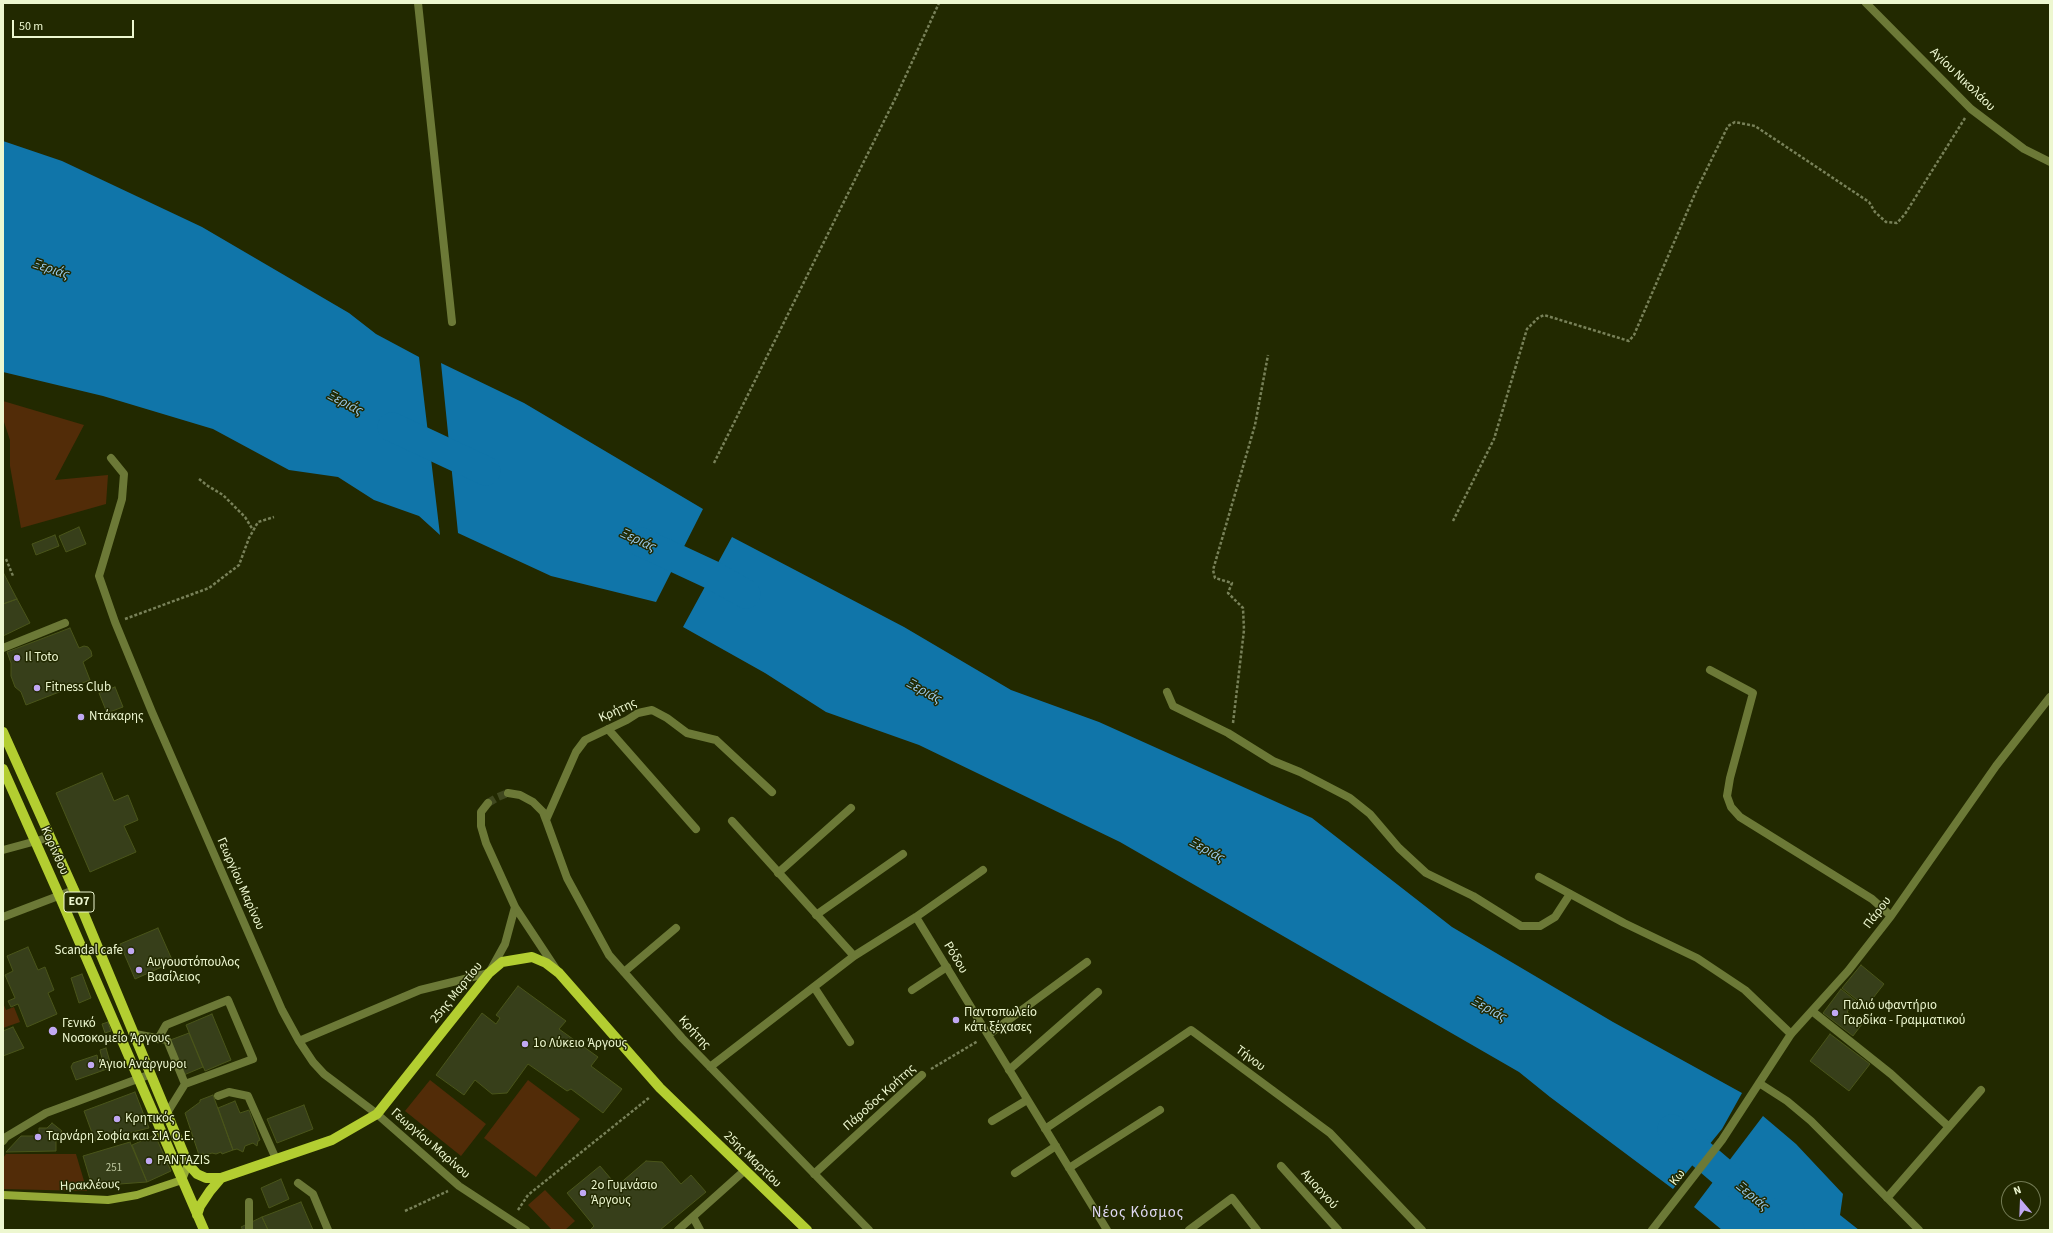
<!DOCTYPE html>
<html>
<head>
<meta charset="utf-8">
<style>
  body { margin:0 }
  #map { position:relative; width:2053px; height:1233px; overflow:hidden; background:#222900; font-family:"Source Sans 3",sans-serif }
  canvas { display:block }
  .frame { position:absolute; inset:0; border:4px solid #edf7d0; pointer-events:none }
  .north { position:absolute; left:2001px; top:1181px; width:40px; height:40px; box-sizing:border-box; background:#222900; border:1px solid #737b53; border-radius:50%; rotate:341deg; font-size:11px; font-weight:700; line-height:16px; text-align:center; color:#edf7d0 }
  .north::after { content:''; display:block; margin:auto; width:14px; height:18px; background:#c1a8f3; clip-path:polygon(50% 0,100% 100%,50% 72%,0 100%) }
  .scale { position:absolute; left:12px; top:20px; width:122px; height:18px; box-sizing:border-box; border:2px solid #edf7d0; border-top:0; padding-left:5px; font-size:12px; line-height:14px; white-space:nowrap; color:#edf7d0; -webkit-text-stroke:3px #222900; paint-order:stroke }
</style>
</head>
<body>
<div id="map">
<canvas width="2053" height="1233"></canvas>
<div class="frame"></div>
<div class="north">N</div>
<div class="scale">50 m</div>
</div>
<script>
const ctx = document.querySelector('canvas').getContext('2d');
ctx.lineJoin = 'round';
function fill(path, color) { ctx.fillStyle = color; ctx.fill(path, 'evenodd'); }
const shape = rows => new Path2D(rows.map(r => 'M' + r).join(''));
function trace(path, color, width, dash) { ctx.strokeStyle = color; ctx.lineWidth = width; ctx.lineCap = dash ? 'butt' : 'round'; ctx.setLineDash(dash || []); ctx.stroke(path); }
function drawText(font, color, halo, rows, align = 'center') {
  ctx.font = font + ' "Source Sans 3",sans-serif'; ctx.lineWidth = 3; ctx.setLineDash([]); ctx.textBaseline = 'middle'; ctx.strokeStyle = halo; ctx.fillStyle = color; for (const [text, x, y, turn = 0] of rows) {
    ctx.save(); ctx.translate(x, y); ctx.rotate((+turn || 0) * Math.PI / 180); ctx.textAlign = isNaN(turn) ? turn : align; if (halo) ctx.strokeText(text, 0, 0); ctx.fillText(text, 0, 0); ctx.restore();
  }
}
fill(shape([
  [3,401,84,425,55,480,108,475,106,504,21,528,10,466,10,440,3,419],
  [3,1003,6,1010,14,1007,20,1022,3,1028],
  [430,1080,486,1124,461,1156,405,1111],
  [528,1080,580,1119,536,1177,484,1138],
  [6,1154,76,1154,87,1191,3,1189,3,1158],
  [545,1190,575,1221,565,1230,552,1230,528,1205]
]), '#522c08');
fill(shape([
  [3,141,62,161,202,227,349,313,376,334,419,357,440,535,419,516,374,500,338,477,289,470,213,429,103,396,3,372],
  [441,363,524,403,703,509,656,602,551,576,458,533],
  [732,537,904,627,1011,690,1099,722,1312,818,1452,927,1613,1022,1742,1093,1722,1129,1673,1189,1550,1097,1519,1072,1120,842,919,745,826,712,765,673,683,627],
  [1763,1116,1796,1144,1843,1194,1840,1215,1859,1230,1722,1230,1694,1207]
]), '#1075a9');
trace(shape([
  [392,427,486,471],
  [641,542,712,575,746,594],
  [1672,1129,1790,1230]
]), '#1075a9', 29);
const building = shape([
  [79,527,86,544,66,552,59,536,79,527],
  [55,535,59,546,36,555,32,544,55,535],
  [3,572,17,599,3,604,3,572],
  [17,599,30,623,3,636,3,604,17,599],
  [70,628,79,648,84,646,88,647,91,651,92,656,83,662,90,680,26,705,21,692,15,687,11,676,11,663,7,652,70,628],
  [115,687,123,707,107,713,99,693,115,687],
  [102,773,114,801,128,795,138,820,124,826,136,852,90,872,56,793,102,773],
  [158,928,173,962,135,979,120,944,158,928],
  [28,947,38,970,45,967,54,990,48,993,57,1014,27,1027,18,1004,11,1007,8,1001,15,998,5,975,13,971,7,956,28,947],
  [1861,965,1884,984,1866,1007,1842,988,1861,965],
  [82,974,91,998,79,1003,71,978,82,974],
  [518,986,566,1021,559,1029,598,1057,591,1066,622,1089,603,1113,571,1089,567,1091,528,1064,507,1093,492,1094,475,1080,464,1095,436,1075,482,1013,496,1024,500,1018,496,1015,518,986],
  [1841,989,1856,1001,1847,1012,1862,1024,1853,1036,1823,1013,1841,989],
  [212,1014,231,1060,205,1071,186,1025,212,1014],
  [108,1022,111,1031,105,1033,102,1024,108,1022],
  [13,1027,24,1048,3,1056,3,1031,13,1027],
  [189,1033,203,1067,179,1077,165,1042,189,1033],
  [1830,1034,1870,1064,1849,1091,1810,1061,1830,1034],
  [106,1048,110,1062,107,1069,76,1080,71,1067,73,1063,97,1055,98,1060,102,1059,100,1050,106,1048],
  [135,1092,149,1128,95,1141,84,1111,135,1092],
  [213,1095,233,1150,222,1154,221,1152,216,1154,212,1153,204,1156,203,1153,199,1155,185,1113,200,1102,200,1100,213,1095],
  [235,1101,240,1113,249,1110,260,1140,258,1141,257,1146,253,1143,245,1146,243,1152,237,1149,233,1150,218,1108,235,1101],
  [304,1105,313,1129,277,1143,267,1119,304,1105],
  [52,1123,62,1131,56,1139,56,1151,6,1152,21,1136,39,1136,39,1128,47,1128,52,1123],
  [155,1135,171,1171,147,1182,132,1145,155,1135],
  [130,1142,147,1182,92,1186,83,1156,130,1142],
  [646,1161,662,1162,681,1184,691,1175,706,1192,660,1230,590,1230,594,1226,567,1193,600,1166,617,1186,646,1161],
  [281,1179,289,1199,269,1208,261,1188,281,1179],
  [301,1202,313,1230,268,1230,262,1217,301,1202],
  [262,1217,268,1230,243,1230,241,1227,262,1217]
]);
fill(building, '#373f1a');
trace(building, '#4a551a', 1);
trace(shape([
  [488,803,498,797,508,793]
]), '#40481f', 8, [8, 4]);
trace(shape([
  [714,463,896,97,939,3],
  [199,479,208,486,223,495,245,517,253,530],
  [1453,521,1494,439,1527,329,1538,318,1544,315,1629,341,1634,335,1697,189,1728,126,1735,122,1755,126,1869,202,1875,212,1886,222,1897,223,1905,214,1965,118],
  [6,559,13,576],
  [125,619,209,588,239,565,249,538,258,522,274,517],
  [1233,723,1244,630,1243,608,1228,593,1232,583,1215,578,1213,570,1255,425,1268,355],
  [931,1069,978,1041],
  [518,1210,528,1195,650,1097],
  [405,1211,448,1191]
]), '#788158', 2.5, [3, 2]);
trace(shape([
  [3,648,65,623],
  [778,873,851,808],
  [1539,877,1624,923,1697,958,1745,990,1791,1034],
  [816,915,903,854],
  [624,972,676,928],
  [814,987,850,1042],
  [912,990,947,967],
  [135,1034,167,1040,185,1084,167,1113],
  [158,1039,166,1025,228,1000,253,1059,185,1084],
  [1009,1070,1098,992],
  [218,1096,229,1092,248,1096,276,1159],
  [298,1183,313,1194,328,1230],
  [249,1230,249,1202]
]), '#6c7937', 8);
trace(shape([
  [418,3,452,322],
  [1866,3,1971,109,2024,149,2050,162],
  [111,458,124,474,122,499,99,576,115,622,152,712,282,1010,299,1041,313,1062,324,1074,377,1114,459,1186,526,1230],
  [1710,670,1753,693,1730,778,1727,796,1731,807,1740,817,1872,899,1891,916],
  [1167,692,1173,706,1228,733,1273,761,1300,772,1350,798,1370,814,1399,848,1426,873,1473,896,1521,926,1540,926,1555,917,1570,894],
  [608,729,696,829],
  [772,792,716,740,687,733,667,718,652,710,638,713,627,720,585,740,576,752,546,820,567,878,609,955,682,1038,869,1230],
  [508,793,520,795,533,802,543,812,546,820],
  [488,803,481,812,481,826,486,843,515,907,556,969],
  [732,821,854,956],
  [3,850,51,837],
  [3,917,74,890],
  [916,917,1107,1230],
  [1812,1011,1891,1074,1949,1127],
  [988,1035,1087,962],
  [299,1041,420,990,489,973,505,944,515,907],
  [710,1067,854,956,916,917,983,870],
  [1759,1083,1787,1101,1811,1121,1919,1230],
  [992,1121,1027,1100],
  [1045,1129,1191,1030,1330,1133,1422,1230],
  [3,1141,6,1137,46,1113,151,1074],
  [1281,1166,1338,1230],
  [1069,1168,1160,1110],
  [1015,1173,1056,1146],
  [814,1174,922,1075],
  [1887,1198,1981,1090],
  [693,1217,700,1230],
  [678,1230,744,1171],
  [1189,1230,1232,1198,1257,1230],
  [1652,1230,1722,1140,1791,1034,1848,971,1891,916,1996,766,2050,697]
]), '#6c7937', 8);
trace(shape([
  [3,1195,108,1200,137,1195,182,1180,188,1164]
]), '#94a937', 8);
trace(shape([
  [3,732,74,890,188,1164,197,1174,206,1178,221,1178,332,1140,377,1114,489,973,502,962,532,957,546,963,559,973,660,1088,807,1230],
  [3,769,59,895,204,1230],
  [197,1215,200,1206,210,1191,221,1178]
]), '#b3ce31', 10);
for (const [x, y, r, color] of [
  [17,658,4,"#c1a8f3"],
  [37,688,4,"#c1a8f3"],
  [81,717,4,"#c1a8f3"],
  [131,951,4,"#c1a8f3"],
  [139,970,4,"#c1a8f3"],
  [1835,1013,4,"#c1a8f3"],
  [956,1020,4,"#c1a8f3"],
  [53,1031,5,"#c1a8f3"],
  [525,1044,4,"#c1a8f3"],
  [91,1065,4,"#c1a8f3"],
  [117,1119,4,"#c1a8f3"],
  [38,1137,4,"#c1a8f3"],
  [149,1161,4,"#c1a8f3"],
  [583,1193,4,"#c1a8f3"]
]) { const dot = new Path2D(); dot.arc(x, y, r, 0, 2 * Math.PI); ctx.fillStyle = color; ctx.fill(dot); trace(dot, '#222900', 1.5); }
drawText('11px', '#c0c9a2', null, [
  ["251",114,1169]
]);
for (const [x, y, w] of [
  [79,902,30]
]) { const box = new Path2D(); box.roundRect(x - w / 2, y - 10, w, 20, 3); ctx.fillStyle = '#222900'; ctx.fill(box); trace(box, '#edf7d0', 1); }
drawText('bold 12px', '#edf7d0', null, [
  ["ΕΟ7",79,902]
]);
drawText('13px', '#edf7d0', '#222900', [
  ["Αγίου Νικολάου",1962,80,44],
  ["Κρήτης",618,711,-25],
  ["Κορίνθου",54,851,66],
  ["Γεωργίου Μαρίνου",240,884,66],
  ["Πάρου",1878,913,-53],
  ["Ρόδου",955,958,59],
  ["25ης Μαρτίου",457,993,-51],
  ["Κρήτης",694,1033,47],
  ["Τήνου",1250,1059,37],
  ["Πάροδος Κρήτης",880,1098,-42],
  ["Γεωργίου Μαρίνου",430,1144,41],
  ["25ης Μαρτίου",752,1160,44],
  ["Κω",1678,1178,-53],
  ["Ηρακλέους",90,1186,-2],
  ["Αμοργού",1319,1190,48]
]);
drawText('13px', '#edf7d0', '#222900', [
  ["Il Toto",25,658],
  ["Fitness Club",45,688],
  ["Ντάκαρης",89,717],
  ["Scandal cafe",123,951,"right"],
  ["Αυγουστόπουλος",147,963],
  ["Βασίλειος",147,978],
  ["Παλιό υφαντήριο",1843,1006],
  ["Γαρδίκα - Γραμματικού",1843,1021],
  ["Παντοπωλείο",964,1013],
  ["κάτι ξέχασες",964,1028],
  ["Γενικό",62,1024],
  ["Νοσοκομείο Άργους",62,1039],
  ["1ο Λύκειο Άργους",533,1044],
  ["Άγιοι Ανάργυροι",99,1065],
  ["Κρητικός",125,1119],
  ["Ταρνάρη Σοφία και ΣΙΑ Ο.Ε.",46,1137],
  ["PANTAZIS",157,1161],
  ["2ο Γυμνάσιο",591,1186],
  ["Άργους",591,1201]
], 'left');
drawText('italic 14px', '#9bccee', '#222900', [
  ["Ξεριάς",51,270,19],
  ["Ξεριάς",345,404,28],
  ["Ξεριάς",638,541,25],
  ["Ξεριάς",924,692,29],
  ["Ξεριάς",1207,851,29],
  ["Ξεριάς",1489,1010,29],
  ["Ξεριάς",1752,1197,40]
]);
ctx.letterSpacing = '1px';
drawText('15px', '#e0d8f4', '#222900', [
  ["Νέος Κόσμος",1138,1214]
]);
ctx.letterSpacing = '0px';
</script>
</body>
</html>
